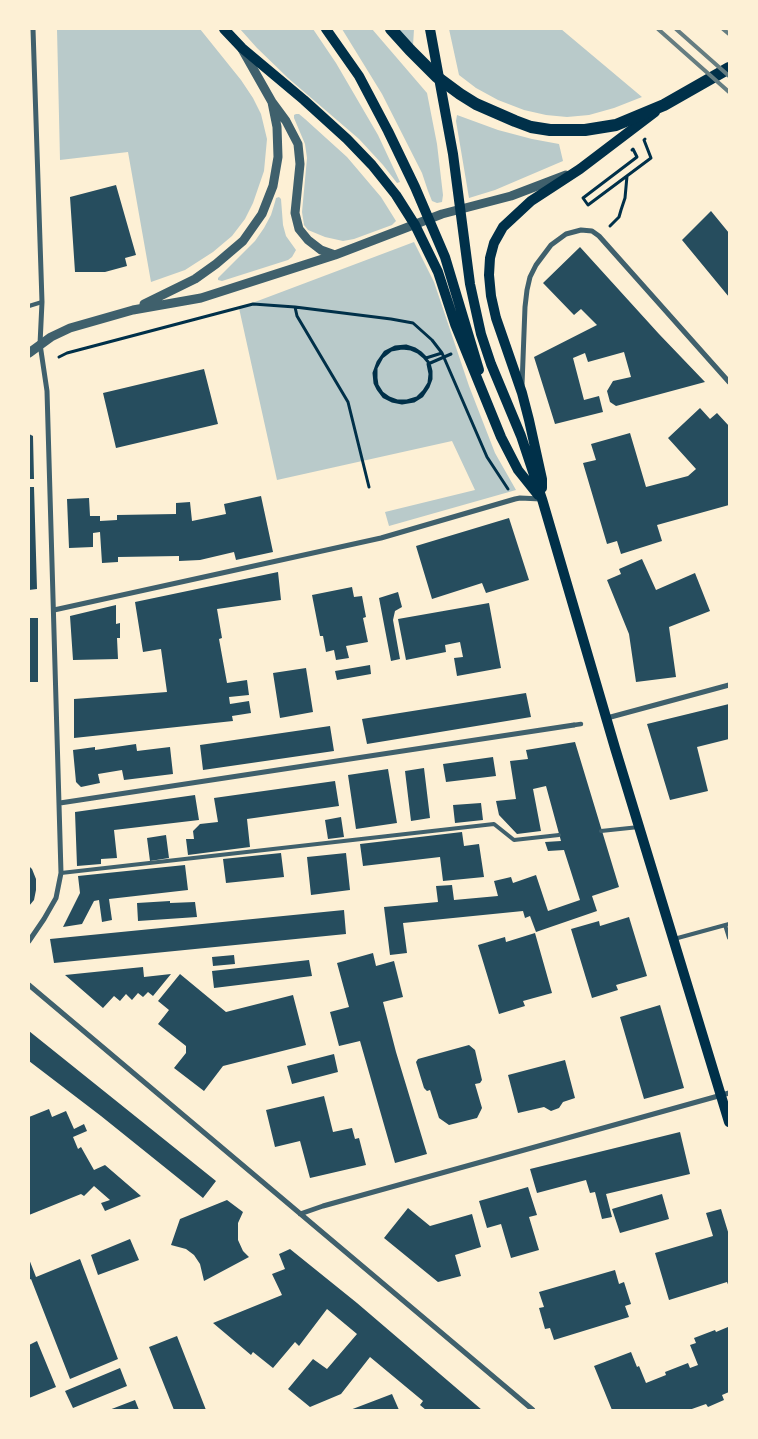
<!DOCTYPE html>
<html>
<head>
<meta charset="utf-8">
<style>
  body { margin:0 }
  #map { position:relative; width:758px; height:1439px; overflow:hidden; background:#fdf0d5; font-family:"Sofia Sans Condensed",sans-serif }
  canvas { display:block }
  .frame { position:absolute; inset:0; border:30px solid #fdf0d5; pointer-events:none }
</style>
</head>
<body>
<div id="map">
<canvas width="758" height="1439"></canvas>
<div class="frame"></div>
</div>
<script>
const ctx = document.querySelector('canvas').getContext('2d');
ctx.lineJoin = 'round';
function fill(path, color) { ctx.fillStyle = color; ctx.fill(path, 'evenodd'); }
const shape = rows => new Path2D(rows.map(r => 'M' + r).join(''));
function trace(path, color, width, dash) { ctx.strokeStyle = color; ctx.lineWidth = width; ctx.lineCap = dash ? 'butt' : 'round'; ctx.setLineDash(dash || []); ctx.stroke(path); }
fill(shape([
  [57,29,200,29,241,80,253,98,261,114,267,139,264,171,253,203,245,219,232,236,213,252,185,270,151,282,128,152,60,160],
  [240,29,313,29,336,63,378,135,400,182,397,183,383,165,359,139,288,78,257,48],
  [342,29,372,29,427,93,437,144,443,195,442,202,437,203,432,201,428,191,422,173,382,94],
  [394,29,414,29,413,46],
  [449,29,561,29,642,97,614,108,589,115,567,117,546,115,524,110,498,100,476,88,459,75],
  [296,114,299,114,305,119,347,157,381,197,396,221,392,225,354,239,343,241,325,237,308,230,304,225,302,212,307,158,305,144,294,118,294,115],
  [457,115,498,130,532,139,559,144,563,161,495,190,469,198,456,121],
  [279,197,281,199,283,225,286,236,296,250,292,257,288,260,222,281,218,280,218,278,255,241,264,228,271,215,275,202,276,198],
  [414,242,434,282,469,386,495,453,516,490,389,526,385,512,475,490,452,441,277,480,239,308]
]), '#b9caca');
fill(shape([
  [116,185,136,255,125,258,127,266,105,272,75,272,70,197],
  [711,211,729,233,729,297,682,240],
  [580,247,659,334,705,382,616,406,610,402,607,391,613,381,631,377,624,352,588,362,585,353,573,358,584,400,599,396,603,412,555,424,534,357,597,325,581,309,574,315,543,283],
  [204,369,218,424,116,448,103,393],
  [700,408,710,419,717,413,729,426,729,505,657,525,662,541,621,554,617,541,607,544,583,463,596,460,591,444,630,433,646,487,688,476,696,469,668,438],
  [29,434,33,436,34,479,29,479],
  [29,487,34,487,37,589,29,590],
  [261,496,273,552,236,560,234,552,200,560,179,561,179,556,118,557,118,562,102,563,100,532,93,533,93,547,69,548,67,499,89,498,90,516,100,516,100,521,117,520,117,515,176,514,176,503,190,502,192,521,226,514,224,504],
  [509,518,529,580,486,593,482,583,432,599,416,546],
  [642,559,656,590,695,573,710,611,669,627,676,677,636,682,629,634,607,580,621,574,619,569],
  [278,572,281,600,217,609,222,638,219,639,227,683,247,680,249,695,229,697,230,704,249,701,251,713,232,716,233,721,74,738,74,699,167,692,161,649,143,652,135,602],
  [352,587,354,597,362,596,366,617,363,618,368,642,346,646,349,658,336,660,334,650,326,652,323,636,320,636,312,595],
  [398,592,402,607,395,611,393,620,400,659,391,661,379,598],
  [489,603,501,668,457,676,454,658,463,657,460,642,445,645,446,652,406,660,398,619],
  [116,605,116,624,120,623,120,638,117,638,118,659,73,660,70,616],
  [29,618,38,618,38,682,29,682],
  [370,665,371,674,337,680,335,671],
  [306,668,313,712,280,718,273,673],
  [526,693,531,717,367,744,362,719],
  [729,704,729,739,697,747,708,791,670,800,647,724],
  [330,726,334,751,203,770,200,745],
  [575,742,619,887,592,896,597,911,536,932,530,916,525,918,523,911,403,923,407,953,390,955,384,907,438,902,436,886,452,885,454,900,498,896,494,881,511,877,513,883,536,875,548,911,580,900,564,850,548,851,545,842,561,841,546,786,533,789,541,831,517,834,499,815,496,801,516,799,510,761,528,759,526,750],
  [136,744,137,751,170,747,173,774,124,780,122,770,98,774,100,783,81,787,76,782,73,750,95,747,95,750],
  [493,757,496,776,446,782,443,764],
  [424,768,430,818,411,821,405,771],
  [388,769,397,823,356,829,348,775],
  [335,781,339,806,247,819,250,847,188,855,186,839,194,839,193,831,200,824,218,822,214,798],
  [195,795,199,820,114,830,117,858,101,859,101,864,77,866,75,812],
  [481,803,483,820,455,823,453,805],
  [341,817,344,837,328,839,325,820],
  [462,832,464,846,479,844,484,877,443,881,440,857,363,866,360,844],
  [166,835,169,858,150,861,147,838],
  [281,853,284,877,226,883,223,859],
  [346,853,350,890,311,895,307,857],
  [185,865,188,890,109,899,112,920,102,922,99,900,94,901,82,924,63,927,80,893,78,876],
  [29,866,32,869,36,879,36,890,34,900,29,906],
  [170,901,170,903,195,902,197,917,138,921,137,903],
  [344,910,346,934,54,963,50,939],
  [629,917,647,976,616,985,618,990,592,998,571,929,599,921,600,926],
  [535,933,552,993,523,1001,525,1006,499,1014,478,945,505,937,506,942],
  [373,953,376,966,394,961,403,997,383,1002,396,1052,427,1154,395,1163,360,1041,339,1046,330,1012,349,1007,337,963],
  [234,955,235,964,213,966,212,957],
  [309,960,312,976,214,988,212,971],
  [143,967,144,977,171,974,153,996,148,992,143,997,138,993,132,1000,126,994,120,1001,114,996,103,1008,65,975],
  [180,974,226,1012,293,995,306,1045,223,1066,204,1091,174,1068,186,1053,186,1046,158,1024,169,1010,158,1001],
  [660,1005,684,1088,644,1099,620,1017],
  [29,1031,216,1181,203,1198,101,1116,29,1061],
  [469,1045,475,1050,482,1080,480,1083,475,1084,482,1108,477,1118,449,1125,439,1118,430,1090,427,1091,424,1088,416,1062,418,1059],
  [334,1054,338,1072,292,1084,287,1066],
  [565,1060,575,1098,563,1102,559,1108,551,1111,544,1107,518,1113,508,1075],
  [324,1096,333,1132,352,1128,355,1139,359,1138,366,1165,310,1178,300,1141,275,1147,266,1110],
  [49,1109,52,1117,66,1111,74,1129,84,1124,87,1131,73,1137,78,1149,81,1147,94,1170,105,1165,141,1196,105,1211,101,1203,110,1200,94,1186,84,1196,81,1194,29,1215,29,1117],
  [680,1132,690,1174,606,1194,612,1217,602,1219,595,1192,590,1193,586,1180,537,1193,530,1169],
  [528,1187,537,1215,529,1217,539,1250,511,1258,501,1224,487,1228,479,1201],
  [662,1194,669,1219,620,1233,612,1209],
  [227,1200,243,1212,238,1223,238,1240,243,1251,249,1257,204,1281,200,1264,194,1255,186,1249,171,1245,180,1219],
  [408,1208,430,1226,472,1214,481,1247,455,1255,461,1276,438,1282,384,1238],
  [721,1209,729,1235,729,1287,727,1282,669,1300,655,1253,713,1236,706,1213],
  [130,1239,139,1260,98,1275,91,1255],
  [290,1249,357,1303,482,1410,426,1410,420,1405,423,1401,370,1357,341,1394,310,1407,288,1389,313,1359,327,1369,357,1334,327,1309,299,1346,295,1342,273,1368,253,1352,251,1355,213,1323,282,1295,272,1274,285,1269,279,1254],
  [29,1259,36,1277,80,1259,118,1359,70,1379,31,1279,29,1280],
  [615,1270,619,1284,624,1282,631,1304,625,1306,629,1317,554,1340,550,1328,545,1329,539,1308,544,1307,539,1292],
  [728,1327,729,1392,722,1395,724,1400,708,1407,706,1404,689,1410,612,1410,594,1366,631,1352,637,1367,639,1366,646,1383,666,1375,665,1372,688,1363,690,1368,698,1365,690,1345,696,1343,694,1338,715,1330,716,1332],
  [177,1336,186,1359,206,1410,174,1410,149,1347],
  [37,1341,56,1387,29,1398,29,1345],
  [120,1368,127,1386,73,1408,65,1391],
  [392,1394,399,1410,350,1410],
  [135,1400,139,1410,109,1410]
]), '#264d5e');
trace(shape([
  [632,150,633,149,637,157,583,198,588,205,651,158,644,140,645,139],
  [610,226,619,217,621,210,625,198,627,176],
  [295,307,297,316,348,402,369,487],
  [442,353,426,358,421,353,415,349,406,346,395,347,385,352,378,362,374,373,375,383,378,389,384,397,392,401,402,403,414,401,422,396,428,387,431,379,431,371,429,363,424,357,418,352,411,349,402,348,391,350,382,357,376,368,376,378,377,385,382,393,389,398,397,401,407,401,417,398,424,391,429,383,430,374,428,364,451,354],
  [59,357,67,353,253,304,295,307,391,319,413,323,432,340,442,353,487,457,508,489]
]), '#003049', 3);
trace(shape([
  [29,306,42,302],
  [601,831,639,827],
  [61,873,494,824,514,840,559,835],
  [725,925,729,938],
  [674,939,729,924]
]), '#3f606c', 4);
trace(shape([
  [574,725,581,724]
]), '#3f606c', 4.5);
trace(shape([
  [522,385,525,307,527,290,530,277,536,265,551,245,566,234,581,230,592,231,599,236,729,382],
  [54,610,381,538,515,499,520,498,541,499],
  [607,718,729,685],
  [60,803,574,725],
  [29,941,44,919,56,898,61,873,47,391,40,344,42,302,33,29],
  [29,985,533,1410],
  [300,1214,323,1206,729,1093]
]), '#3f606c', 5);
trace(shape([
  [242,49,272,102,286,121,298,144,300,164,295,213,299,229,308,240,321,250,335,255],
  [144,304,195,279,216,264,243,241,262,214,273,186,278,157,277,127,272,102],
  [29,353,51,337,70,328,133,310,201,298,335,255,442,214,511,196,566,175]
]), '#3f606c', 9);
trace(shape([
  [224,29,242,48,304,100,347,139,372,165,396,195,415,225,438,272,455,324,501,437,518,470,538,495],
  [326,29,359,76,388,131,415,187,445,257,479,370],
  [430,29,453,154,470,284,481,334,491,364,521,436,542,499,615,748,729,1122],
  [542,488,542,479,529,420,522,393,496,318,491,296,489,275,490,258,494,243,503,227,531,201,580,169,655,112]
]), '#003049', 10);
trace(shape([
  [391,29,410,50,437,77,460,94,476,104,515,121,531,127,550,130,585,130,616,125,664,105,729,68]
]), '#003049', 12);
trace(shape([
  [658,29,729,92],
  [676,29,729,76],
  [723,29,729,34]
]), '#657d81', 4);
</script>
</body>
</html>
